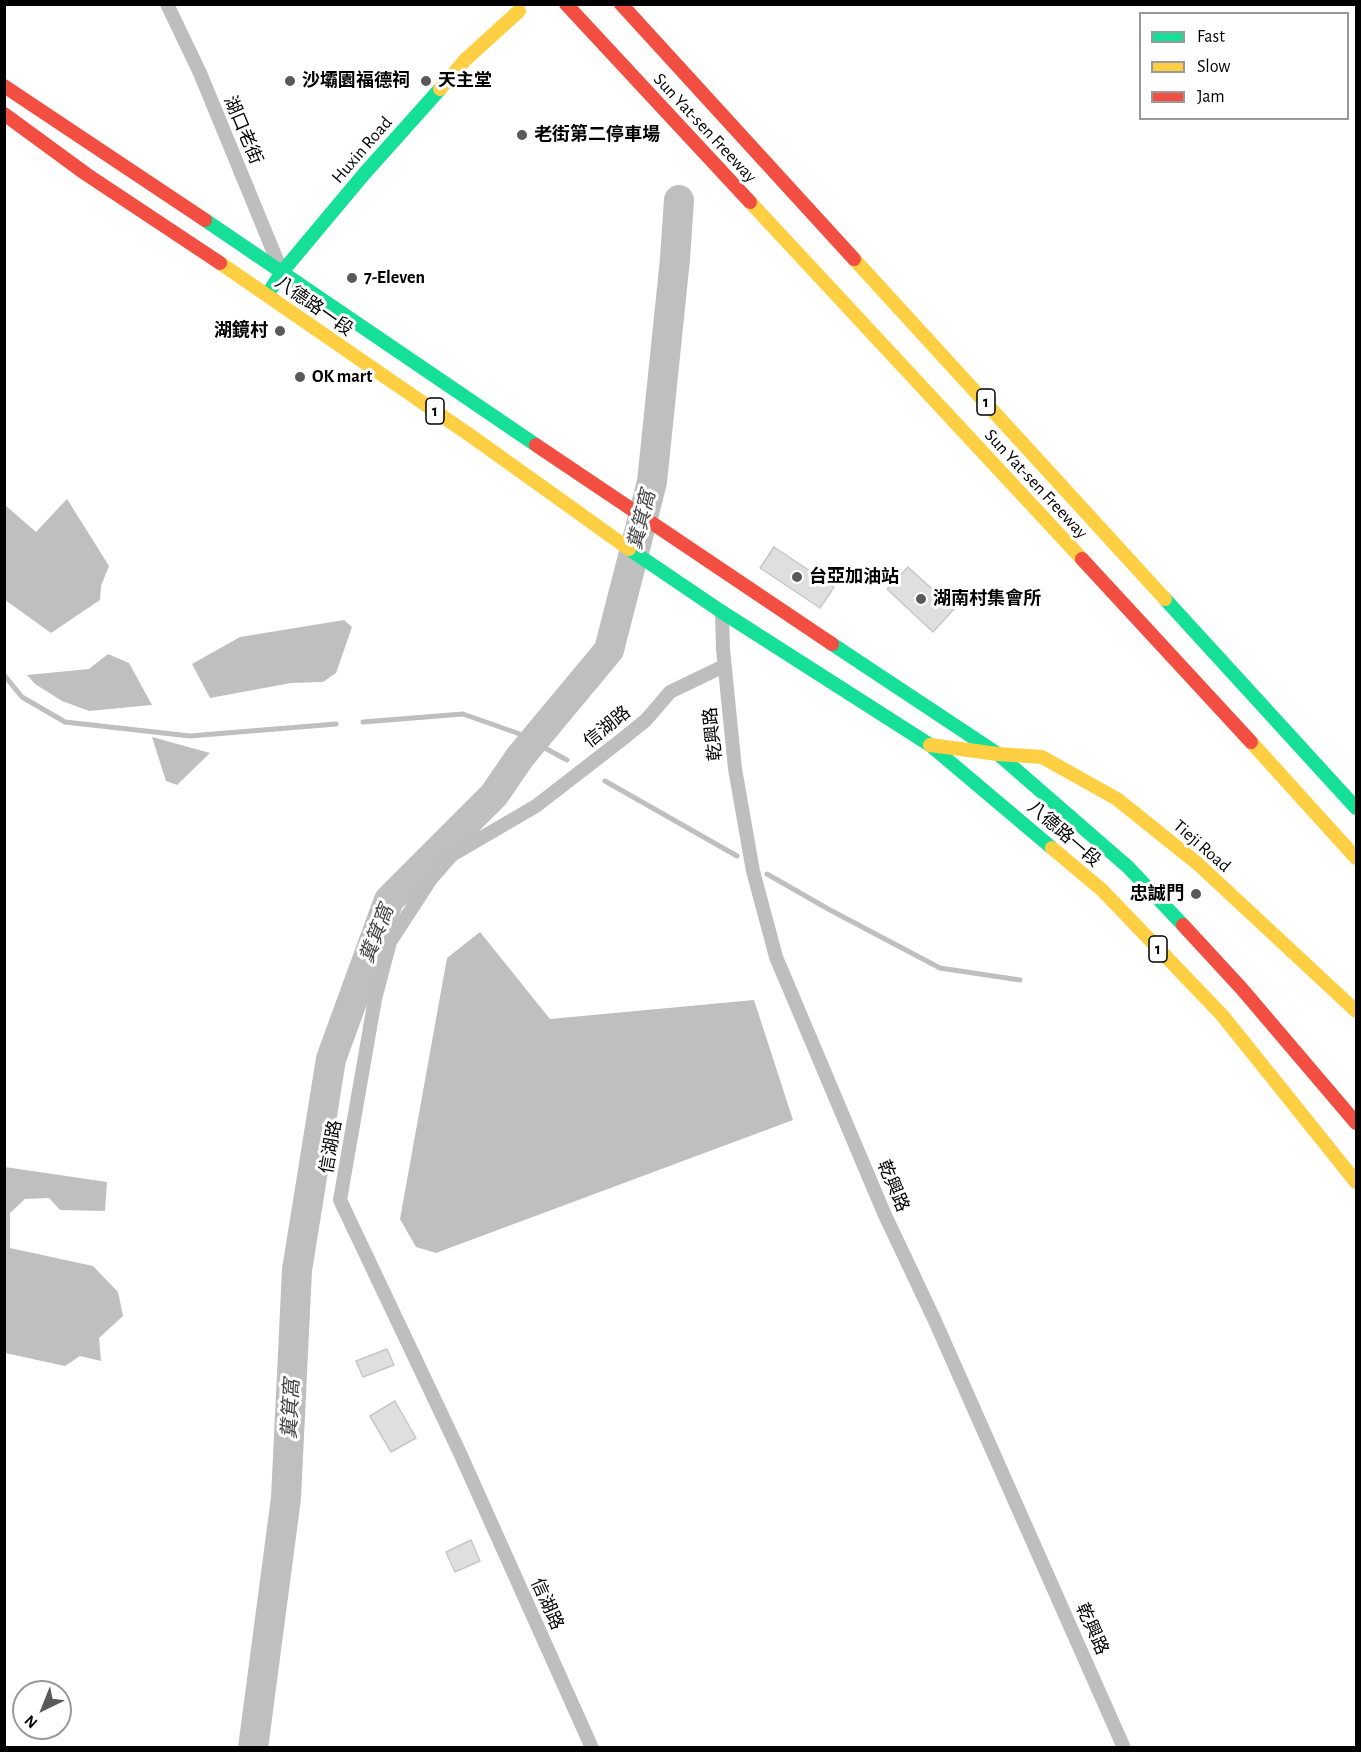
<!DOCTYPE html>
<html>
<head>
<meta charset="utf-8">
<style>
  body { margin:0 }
  #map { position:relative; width:1361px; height:1752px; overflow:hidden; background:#fff; font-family:"Alegreya Sans",sans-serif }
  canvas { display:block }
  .frame { position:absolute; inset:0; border:6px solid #000; pointer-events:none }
  .legend { position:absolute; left:1139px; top:12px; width:210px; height:108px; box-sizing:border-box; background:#fff; border:2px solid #999; margin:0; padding:8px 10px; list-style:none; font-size:18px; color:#000 }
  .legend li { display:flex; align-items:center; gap:12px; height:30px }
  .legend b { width:30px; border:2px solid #999 }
  .north { position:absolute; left:12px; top:1680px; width:60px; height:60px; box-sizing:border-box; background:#fff; border:2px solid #999; border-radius:50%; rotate:223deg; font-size:16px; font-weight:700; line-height:24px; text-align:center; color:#000 }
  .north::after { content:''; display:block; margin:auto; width:21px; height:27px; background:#595959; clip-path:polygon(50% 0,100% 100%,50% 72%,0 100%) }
</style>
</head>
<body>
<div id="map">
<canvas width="1361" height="1752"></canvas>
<div class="frame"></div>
<ul class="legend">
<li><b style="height:8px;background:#16e098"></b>Fast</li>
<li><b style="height:8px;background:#ffcf43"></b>Slow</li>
<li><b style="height:8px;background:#f24e42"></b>Jam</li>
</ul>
<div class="north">N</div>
</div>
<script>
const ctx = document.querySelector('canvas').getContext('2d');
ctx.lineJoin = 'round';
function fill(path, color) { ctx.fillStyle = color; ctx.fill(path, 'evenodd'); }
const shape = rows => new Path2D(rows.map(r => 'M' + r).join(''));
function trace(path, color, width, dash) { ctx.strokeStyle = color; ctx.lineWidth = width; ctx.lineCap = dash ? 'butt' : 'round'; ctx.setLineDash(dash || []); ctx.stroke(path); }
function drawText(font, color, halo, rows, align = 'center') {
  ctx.font = font + ' "Alegreya Sans","Noto Sans TC",sans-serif'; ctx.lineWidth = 6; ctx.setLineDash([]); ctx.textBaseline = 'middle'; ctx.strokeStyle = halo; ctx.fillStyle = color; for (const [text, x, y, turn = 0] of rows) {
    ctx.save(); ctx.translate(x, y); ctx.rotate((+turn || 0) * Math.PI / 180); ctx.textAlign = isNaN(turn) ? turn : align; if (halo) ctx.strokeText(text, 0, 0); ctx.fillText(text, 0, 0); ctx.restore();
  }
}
fill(shape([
  [67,499,109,566,101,586,100,600,51,633,5,600,5,505,36,532],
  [344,620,352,627,336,673,323,682,291,683,210,698,192,664,240,637],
  [108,654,129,663,152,705,89,711,62,701,35,684,27,675,89,669],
  [152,737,210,753,177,785,166,781],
  [480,932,550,1019,754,1000,793,1120,436,1253,416,1247,400,1219,447,958],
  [5,1167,107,1182,105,1211,60,1210,49,1198,25,1199,10,1213,10,1248,93,1266,118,1292,123,1316,99,1338,101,1361,80,1356,65,1366,5,1353]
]), '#bfbfbf');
trace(shape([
  [4,675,22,697,65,722,190,736,336,724],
  [363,722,463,714,517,733,567,760],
  [605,781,737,856],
  [767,874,830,910,940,968,1020,980]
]), '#bfbfbf', 5);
trace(shape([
  [253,1748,286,1498,297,1270,331,1059,389,900,494,795,520,757,609,650,652,482,675,259,679,200]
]), '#bfbfbf', 30);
const building = shape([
  [774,547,834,587,820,608,760,568,774,547],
  [908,567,954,609,933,632,887,589,908,567],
  [387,1349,394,1365,363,1377,356,1361,387,1349],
  [395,1401,416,1438,391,1452,370,1416,395,1401],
  [471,1540,480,1561,455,1572,446,1552,471,1540]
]);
fill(building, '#dfdfdf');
trace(building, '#c7c7c7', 1.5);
trace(shape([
  [167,4,200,73,281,270],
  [722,612,723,649,735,769,753,871,776,957,884,1213,935,1321,1124,1748],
  [592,1748,459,1451,340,1200,375,999,390,942,431,879,452,855,536,806,620,741,646,720,670,692,724,666]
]), '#bebebe', 14);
trace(shape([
  [205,220,536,445],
  [267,295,282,272,364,174,440,89],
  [629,549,722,612,930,745,1052,848],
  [1165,599,1356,808],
  [832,644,998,754,1128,867,1183,925]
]), '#16e098', 14);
trace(shape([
  [440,89,465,60,519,11],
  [750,202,1082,559],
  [854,259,1165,599],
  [220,263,474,438,629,549],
  [1251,742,1356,858],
  [930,745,998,754,1042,757,1117,799,1198,864,1356,1011],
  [1052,848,1102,890,1222,1015,1356,1182]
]), '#ffcf43', 14);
trace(shape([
  [566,4,750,202],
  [621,4,854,259],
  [4,86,205,220],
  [4,114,86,174,220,263],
  [536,445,832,644],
  [1082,559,1251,742],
  [1183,925,1242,989,1356,1123]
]), '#f24e42', 14);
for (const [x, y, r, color] of [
  [290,81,6,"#595959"],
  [426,81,6,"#595959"],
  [522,135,6,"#595959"],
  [352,278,6,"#595959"],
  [280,331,6,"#595959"],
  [300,377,6,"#595959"],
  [797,577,6,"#595959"],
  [921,599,6,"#595959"],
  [1196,894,6,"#595959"]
]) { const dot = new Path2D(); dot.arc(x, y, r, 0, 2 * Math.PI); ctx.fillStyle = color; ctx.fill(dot); trace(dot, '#fff', 2); }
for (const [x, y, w] of [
  [986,402,18],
  [435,411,18],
  [1158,949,18]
]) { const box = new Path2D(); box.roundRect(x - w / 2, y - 13, w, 26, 4.5); ctx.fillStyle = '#fff'; ctx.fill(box); trace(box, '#000', 1.5); }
drawText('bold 16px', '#000', null, [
  ["1",986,402],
  ["1",435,411],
  ["1",1158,949]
]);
drawText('bold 18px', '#000', '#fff', [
  ["沙壩園福德祠",302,81],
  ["天主堂",438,81],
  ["老街第二停車場",534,135],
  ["7-Eleven",364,278],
  ["湖鏡村",268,331,"right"],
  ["OK mart",312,377],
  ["台亞加油站",809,577],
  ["湖南村集會所",933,599],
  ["忠誠門",1184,894,"right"]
], 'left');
drawText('18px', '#000', '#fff', [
  ["Sun Yat-sen Freeway",705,128,47],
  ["湖口老街",243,130,67],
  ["Huxin Road",362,150,-49],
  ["八德路一段",314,306,35],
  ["Sun Yat-sen Freeway",1036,484,47],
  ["信湖路",607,727,-39],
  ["乾興路",713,734,-96],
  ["八德路一段",1064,834,41],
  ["Tieji Road",1202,846,41],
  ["信湖路",331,1147,-80],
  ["乾興路",893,1186,67],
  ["信湖路",547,1604,66],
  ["乾興路",1092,1629,66]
]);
drawText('italic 20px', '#444', '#fff', [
  ["糞箕窩",642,520,-76],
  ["糞箕窩",377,934,-69],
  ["糞箕窩",291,1409,-87]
]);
</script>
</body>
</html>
